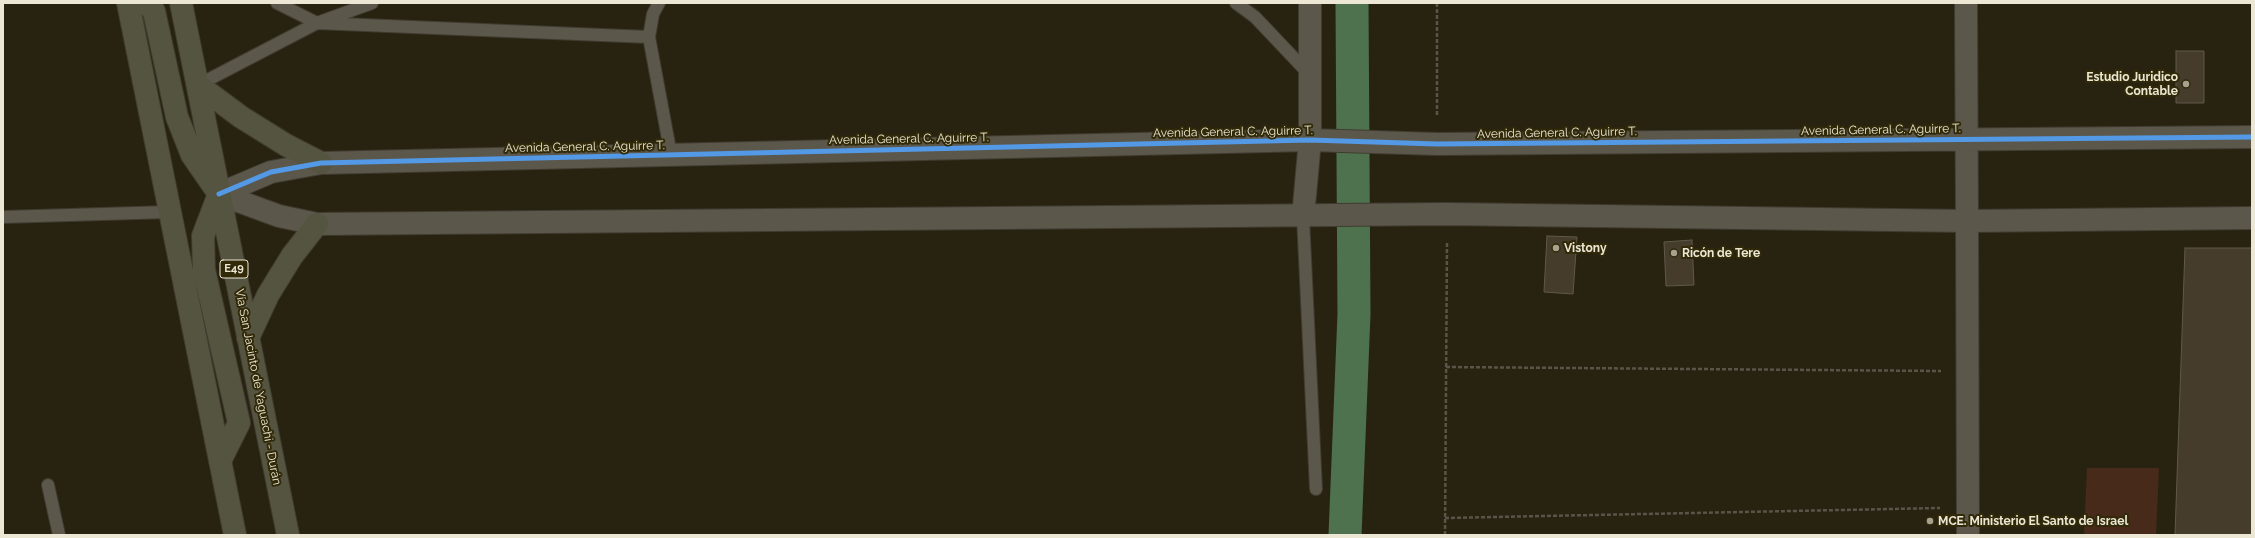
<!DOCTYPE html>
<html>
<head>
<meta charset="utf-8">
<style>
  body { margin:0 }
  #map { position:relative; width:2255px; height:538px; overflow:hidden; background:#282311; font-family:Raleway,sans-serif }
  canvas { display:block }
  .frame { position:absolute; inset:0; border:4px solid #ebe7d4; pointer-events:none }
</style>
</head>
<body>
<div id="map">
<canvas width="2255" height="538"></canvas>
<div class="frame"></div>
</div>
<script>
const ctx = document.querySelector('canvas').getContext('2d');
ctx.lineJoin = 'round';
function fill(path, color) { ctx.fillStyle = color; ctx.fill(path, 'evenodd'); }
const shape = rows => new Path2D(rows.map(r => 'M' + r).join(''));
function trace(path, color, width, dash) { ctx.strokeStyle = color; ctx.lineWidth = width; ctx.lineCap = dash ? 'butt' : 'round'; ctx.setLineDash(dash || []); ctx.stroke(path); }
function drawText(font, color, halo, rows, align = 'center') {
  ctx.font = font + ' Raleway,sans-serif'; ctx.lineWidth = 4; ctx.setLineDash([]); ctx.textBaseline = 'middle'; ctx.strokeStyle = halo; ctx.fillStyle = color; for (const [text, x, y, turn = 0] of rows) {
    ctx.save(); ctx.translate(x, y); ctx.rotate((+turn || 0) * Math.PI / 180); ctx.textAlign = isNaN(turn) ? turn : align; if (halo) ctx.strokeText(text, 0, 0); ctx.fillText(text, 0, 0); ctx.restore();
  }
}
fill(shape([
  [2087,468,2159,468,2156,535,2084,535]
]), '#482a1b');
trace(shape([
  [1345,535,1354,314,1352,3]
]), '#4e724e', 33);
const building = shape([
  [2176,51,2204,51,2204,103,2176,103,2176,51],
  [1547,236,1577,237,1573,294,1544,292,1547,236],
  [1692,240,1694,285,1666,286,1664,242,1692,240],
  [2185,248,2252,248,2252,535,2175,535,2185,248]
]);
fill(building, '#453c2b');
trace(building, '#60594b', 1);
const service = shape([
  [277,3,317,23,649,37],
  [659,3,653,14,649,37,671,155],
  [1236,3,1255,17,1310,75],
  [198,85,317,23,372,3],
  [3,217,169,212],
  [1303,217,1316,489],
  [48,485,59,535]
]);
const minor = shape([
  [1303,217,1310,140,1310,3],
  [1967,221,1968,535]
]);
const tertiary = shape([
  [1966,3,1967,221],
  [219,194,271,172,321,163,1310,140,1437,144,2252,137],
  [219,194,279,216,317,224,1447,214,1967,221,2252,218]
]);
const primary = shape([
  [128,3,235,535],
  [146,3,154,11,177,117,192,155,219,194,203,236,204,270,239,423,220,461],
  [181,3,288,535],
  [198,85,241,117,286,145,321,163],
  [248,338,268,295,292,256,317,224]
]);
trace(service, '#403c30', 14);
trace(minor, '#403c30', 24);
trace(tertiary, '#403c30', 24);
trace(primary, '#403c30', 24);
trace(shape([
  [1437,3,1437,116],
  [1446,367,1941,371],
  [1445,518,1940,508],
  [1445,535,1447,242]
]), '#585448', 2.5, [4, 2]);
trace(service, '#5b584b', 12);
trace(minor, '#5b584b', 22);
trace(tertiary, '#5b584b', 22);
trace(primary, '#555440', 22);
trace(shape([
  [219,194,271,172,321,163,1310,140,1437,144,2252,137]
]), '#5399e6', 5);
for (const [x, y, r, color] of [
  [2186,84,4,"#a7a290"],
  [1556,248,4,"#a7a290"],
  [1674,253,4,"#a7a290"],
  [1930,521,4,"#a7a290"]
]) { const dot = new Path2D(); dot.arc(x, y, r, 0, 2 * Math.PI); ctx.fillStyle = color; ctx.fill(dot); trace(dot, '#312908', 1.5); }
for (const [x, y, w] of [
  [234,269,28]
]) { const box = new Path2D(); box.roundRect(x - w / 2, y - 9, w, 18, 3); ctx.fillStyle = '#312908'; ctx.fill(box); trace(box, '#ebe7d4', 1); }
drawText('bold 11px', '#ebe7d4', null, [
  ["E49",234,269]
]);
drawText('bold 12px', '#ebe7d4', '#312908', [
  ["Estudio Juridico",2178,77,"right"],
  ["Contable",2178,91,"right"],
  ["Vistony",1564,248],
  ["Ricón de Tere",1682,253],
  ["MCE. Ministerio El Santo de Israel",1938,521]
], 'left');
drawText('12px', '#ebe7d4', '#312908', [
  ["Avenida General C. Aguirre T.",1881,130,-1],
  ["Avenida General C. Aguirre T.",1233,132,-1],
  ["Avenida General C. Aguirre T.",1557,133,-1],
  ["Avenida General C. Aguirre T.",909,139,-1],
  ["Avenida General C. Aguirre T.",585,147,-1],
  ["Vía San Jacinto de Yaguachi - Durán",258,387,79]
]);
</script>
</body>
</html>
